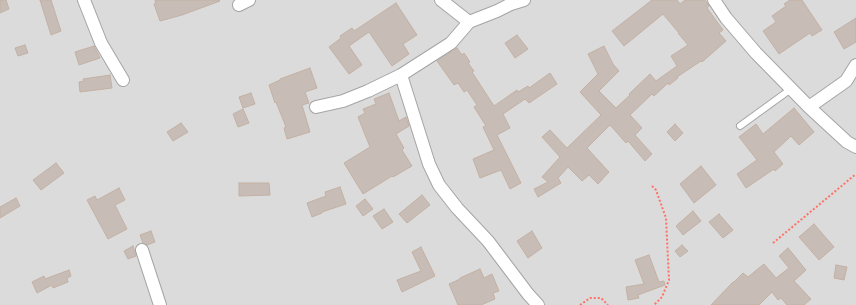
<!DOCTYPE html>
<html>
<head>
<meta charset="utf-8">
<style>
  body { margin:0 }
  canvas { display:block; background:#f0ece3 }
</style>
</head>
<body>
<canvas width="856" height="305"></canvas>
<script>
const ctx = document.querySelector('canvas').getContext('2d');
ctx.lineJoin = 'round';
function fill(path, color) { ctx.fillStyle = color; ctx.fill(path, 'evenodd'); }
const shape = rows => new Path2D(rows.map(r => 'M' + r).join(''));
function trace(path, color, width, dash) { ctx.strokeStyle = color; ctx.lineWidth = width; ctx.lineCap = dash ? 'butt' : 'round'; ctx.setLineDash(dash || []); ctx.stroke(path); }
fill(shape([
  [0,0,856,0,856,305,0,305]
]), '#dcdbdb');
const building = shape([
  [0,0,6,0,9,9,0,13,0,0],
  [40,0,51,0,61,31,51,35,40,0],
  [155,0,219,0,220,1,182,15,160,21,154,4,156,3,155,0],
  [652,0,677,0,680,4,685,0,705,0,709,6,707,8,723,30,719,33,726,41,702,62,701,61,677,77,678,78,669,85,668,83,654,96,652,94,630,115,642,128,635,135,652,154,645,161,628,141,626,143,610,125,587,148,609,172,598,184,589,175,582,181,568,167,558,178,561,183,538,197,534,189,548,182,542,177,560,157,542,137,550,130,567,148,601,115,580,92,598,74,588,54,604,46,613,64,619,71,599,91,616,108,630,95,629,94,650,74,656,81,677,66,671,56,688,45,678,33,679,33,663,14,624,46,612,31,652,0],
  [790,0,802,0,822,30,812,36,810,33,779,54,763,31,776,22,772,16,786,6,784,4,790,0],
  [396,3,417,35,403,44,409,54,392,66,369,32,349,46,362,65,349,74,329,47,341,38,340,36,352,28,354,31,396,3],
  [856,18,856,42,844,49,834,32,856,18],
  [517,35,528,49,515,58,505,43,517,35],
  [25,45,28,53,18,56,15,48,25,45],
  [94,46,100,58,79,65,75,52,94,46],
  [457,48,462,55,464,53,470,62,468,63,474,71,472,72,494,106,517,90,518,92,528,86,529,88,550,73,557,84,529,103,525,99,503,114,510,128,497,135,521,183,510,189,501,170,480,178,473,159,494,150,483,127,486,126,474,107,477,105,467,90,464,92,458,83,454,85,437,61,457,48],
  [310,68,317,88,305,92,309,103,302,105,310,132,287,139,284,128,286,127,276,102,275,103,269,85,280,80,280,79,310,68],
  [110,75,112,88,80,92,79,82,84,81,83,79,110,75],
  [251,93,255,104,243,108,239,97,251,93],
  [389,93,399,121,406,117,409,126,396,134,404,148,402,150,412,166,393,177,392,176,363,194,344,163,370,147,358,117,365,113,363,109,376,104,374,99,389,93],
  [794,108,814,132,799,145,791,136,774,152,783,164,775,171,774,169,746,188,737,174,757,160,739,137,756,124,763,134,794,108],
  [243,109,249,123,238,127,233,114,243,109],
  [181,123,188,132,173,141,167,132,181,123],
  [675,124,683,133,675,141,667,132,675,124],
  [56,163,64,173,41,190,33,180,56,163],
  [701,166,716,185,694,203,680,184,701,166],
  [239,183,269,183,270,195,239,196,239,183],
  [340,187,346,204,322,212,322,213,312,217,307,203,326,196,325,192,340,187],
  [119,188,125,200,115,205,127,229,108,239,87,200,95,196,97,200,119,188],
  [422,195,430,205,407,223,399,214,422,195],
  [16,198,20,206,0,218,0,207,16,198],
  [365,199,373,209,363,216,356,206,365,199],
  [384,209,393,222,382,229,373,216,384,209],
  [693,211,701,221,683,235,676,226,693,211],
  [719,214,733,230,723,238,709,222,719,214],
  [814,224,834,247,819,260,799,237,814,224],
  [151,231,155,242,147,245,143,243,140,235,151,231],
  [532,231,542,248,528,258,517,241,532,231],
  [682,245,688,251,680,257,675,251,682,245],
  [133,246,136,256,128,259,124,251,133,246],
  [421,247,435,276,402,292,397,280,421,271,412,252,421,247],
  [788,248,806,270,794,281,811,299,804,305,787,305,781,298,778,300,772,292,759,305,711,305,733,282,734,282,743,273,748,277,764,264,776,278,789,268,779,256,788,248],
  [649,255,659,282,664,281,665,285,638,295,639,298,628,300,626,287,644,284,635,260,649,255],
  [836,265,847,267,844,280,834,278,836,265],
  [480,269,484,278,492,274,499,291,493,293,495,299,481,305,458,305,449,284,460,279,460,278,480,269],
  [69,270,71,276,67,278,68,282,53,288,52,285,37,293,32,282,44,276,45,279,69,270]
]);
fill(building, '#c8bdb6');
trace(building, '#c3b1a4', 1);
const service = shape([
  [740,126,791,89]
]);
const minor = shape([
  [84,0,101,43,123,80],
  [441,0,469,22],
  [714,0,726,18,756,53,809,107,847,142,856,147],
  [239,5,249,0],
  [401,75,429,164,439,185,457,208,488,241,528,294,538,305],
  [316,107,343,101,368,91,401,75,451,43,469,22,497,11,511,4,524,0],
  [809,107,846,81,856,65],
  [142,250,160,305]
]);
trace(service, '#a5a5a5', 8);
trace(minor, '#a5a5a5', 14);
trace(shape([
  [652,186,656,190,666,218,669,280,662,297,654,305],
  [773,243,856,174],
  [580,305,590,298,601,298,608,305]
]), '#ff7166', 2, [2, 2]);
trace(service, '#fff', 6);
trace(minor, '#fff', 12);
</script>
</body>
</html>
